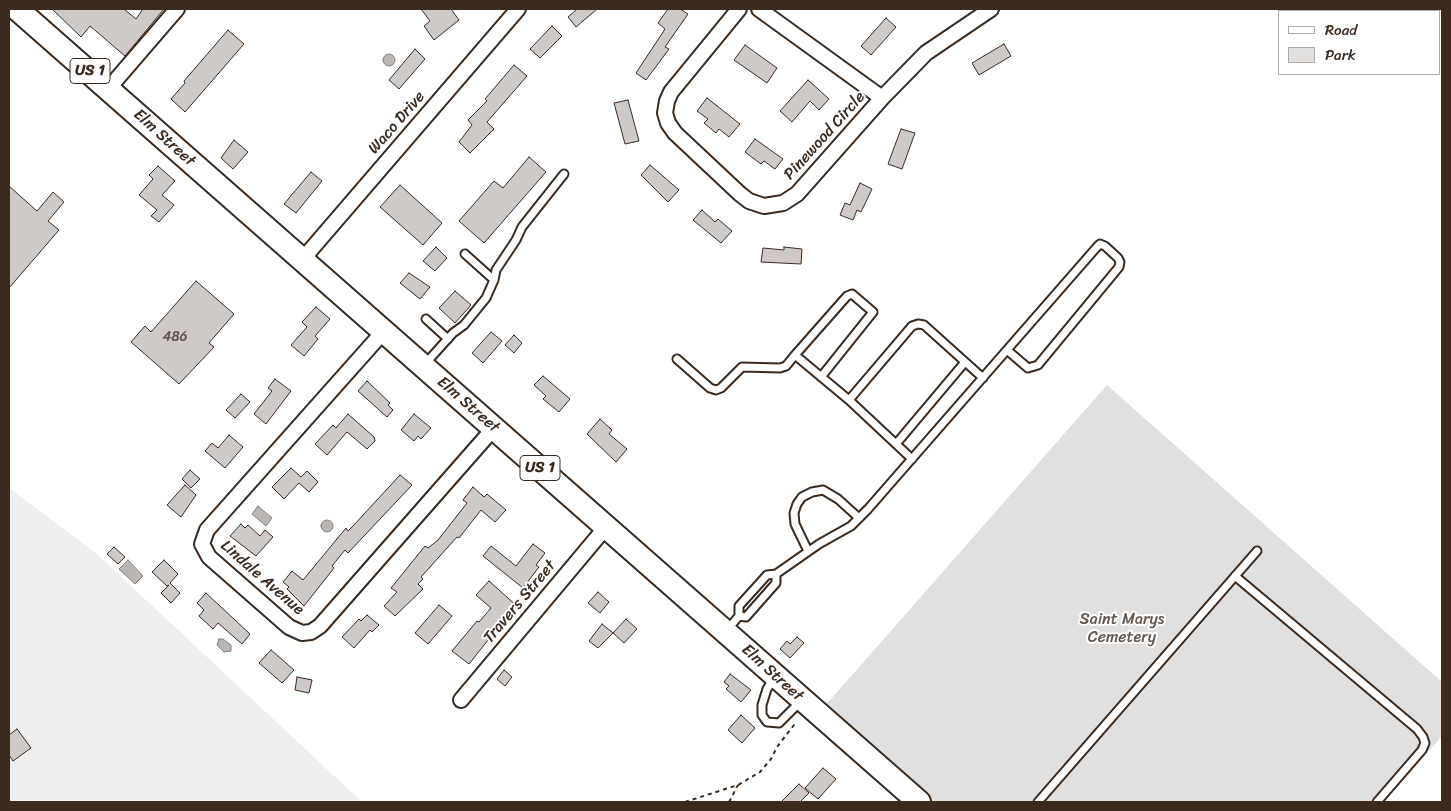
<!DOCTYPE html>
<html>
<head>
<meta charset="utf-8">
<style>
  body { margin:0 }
  #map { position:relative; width:1451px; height:811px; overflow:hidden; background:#fff; font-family:Sriracha,sans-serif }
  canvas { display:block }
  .frame { position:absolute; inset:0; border:10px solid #3b2a1e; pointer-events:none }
  .legend { position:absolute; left:1278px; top:10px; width:162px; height:65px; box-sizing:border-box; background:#fff; border:1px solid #b1aaa5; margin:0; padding:6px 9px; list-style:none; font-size:15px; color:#3b2a1e }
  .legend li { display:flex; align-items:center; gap:10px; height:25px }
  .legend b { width:25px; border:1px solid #b1aaa5 }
</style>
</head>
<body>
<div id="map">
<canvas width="1451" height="811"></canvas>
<div class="frame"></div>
<ul class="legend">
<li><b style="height:6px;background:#fff"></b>Road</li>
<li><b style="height:14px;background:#e2e0de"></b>Park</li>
</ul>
</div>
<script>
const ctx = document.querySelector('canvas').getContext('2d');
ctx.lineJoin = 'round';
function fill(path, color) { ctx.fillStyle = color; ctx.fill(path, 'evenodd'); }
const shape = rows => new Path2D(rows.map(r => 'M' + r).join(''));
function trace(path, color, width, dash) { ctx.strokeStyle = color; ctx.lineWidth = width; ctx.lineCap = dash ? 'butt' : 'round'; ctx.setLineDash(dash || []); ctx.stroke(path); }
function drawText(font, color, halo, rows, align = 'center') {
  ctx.font = font + ' Sriracha,sans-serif'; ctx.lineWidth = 4; ctx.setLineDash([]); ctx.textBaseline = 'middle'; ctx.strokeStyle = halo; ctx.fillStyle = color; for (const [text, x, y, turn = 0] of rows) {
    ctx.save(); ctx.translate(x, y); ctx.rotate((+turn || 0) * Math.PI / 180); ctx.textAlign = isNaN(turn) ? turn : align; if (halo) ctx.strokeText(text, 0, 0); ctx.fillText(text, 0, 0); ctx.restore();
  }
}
fill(shape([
  [9,488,97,554,362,802,9,802]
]), '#f1efee');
fill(shape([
  [1107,385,1442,682,1442,736,1384,802,932,802,824,707]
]), '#e2e0de');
const water = shape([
  '383 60a6 6 0 1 1 12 0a6 6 0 1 1-12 0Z',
  [258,506,272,518,266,526,252,514,258,506],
  '321 526a6 6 0 1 1 12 0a6 6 0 1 1-12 0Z',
  [128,560,143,576,135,584,119,569,128,560],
  [219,639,223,639,231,645,231,651,224,652,217,645,219,639]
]);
fill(water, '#bcb6b3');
trace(water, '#887e77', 1);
const building = shape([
  [52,9,124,9,136,19,143,9,164,9,125,56,90,26,81,37,52,9],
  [421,9,451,9,459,20,434,40,424,26,430,21,421,9],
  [577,9,597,9,576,27,568,17,577,9],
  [668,9,680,9,688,14,665,47,669,49,646,80,636,73,665,29,658,23,668,9],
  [886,18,896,27,871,55,861,46,886,18],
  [552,26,562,36,540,58,530,49,552,26],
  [228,30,244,44,185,112,171,99,185,83,184,81,228,30],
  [1004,44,1011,56,979,75,972,63,1004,44],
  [745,45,777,68,767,83,734,60,745,45],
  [415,49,425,59,399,89,389,80,415,49],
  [514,65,527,76,487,122,494,129,470,153,459,142,472,125,468,120,487,101,485,99,514,65],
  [808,80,829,99,819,110,810,101,792,122,780,111,808,80],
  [707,98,740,124,729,137,719,129,716,133,704,123,708,119,697,111,707,98],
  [628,100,639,141,625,144,614,103,628,100],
  [901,129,915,133,902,169,888,164,901,129],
  [755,139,783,159,775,169,764,161,761,164,745,152,755,139],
  [234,140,248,152,233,169,221,158,234,140],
  [529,157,546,172,484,243,459,221,494,181,503,188,529,157],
  [650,165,679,190,668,202,641,175,650,165],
  [158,166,175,181,162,195,174,205,159,222,151,216,157,210,139,195,153,179,149,175,158,166],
  [311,172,322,181,296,213,284,204,311,172],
  [860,183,872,189,861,212,857,210,853,220,840,215,845,203,850,205,860,183],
  [400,185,442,223,423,245,380,207,400,185],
  [9,186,37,211,53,192,64,202,48,221,59,230,9,288,9,186],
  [702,210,715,222,718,219,732,231,721,243,693,220,702,210],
  [436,247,447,258,435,271,423,261,436,247],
  [784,247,802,249,801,264,761,262,763,248,784,250,784,247],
  [409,273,430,287,420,299,400,283,409,273],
  [196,281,234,314,209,343,214,347,179,384,131,342,145,326,151,332,196,281],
  [455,291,471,305,455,323,439,308,455,291],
  [316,307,330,319,315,336,318,339,304,356,291,345,307,327,302,322,316,307],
  [491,332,502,341,483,363,472,353,491,332],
  [514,335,522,343,514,353,505,345,514,335],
  [543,376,570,399,559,412,543,399,546,396,534,385,543,376],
  [275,379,291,391,266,424,254,414,272,391,268,388,275,379],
  [367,381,390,403,388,405,393,410,387,417,358,391,367,381],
  [241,394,250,402,235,418,226,410,241,394],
  [348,414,374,437,375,441,367,449,347,432,327,455,315,444,333,425,336,428,348,414],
  [414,414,431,428,421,439,418,436,414,441,401,430,414,414],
  [600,419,612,430,609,434,627,449,616,462,587,434,600,419],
  [229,435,243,447,225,468,205,451,212,443,218,448,229,435],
  [291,468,301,477,307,471,318,482,309,492,299,483,284,499,272,487,291,468],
  [190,470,200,479,191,488,182,479,190,470],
  [400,475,412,485,348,553,345,550,332,566,334,568,304,606,287,589,289,587,283,582,292,571,303,580,346,528,348,531,353,526,400,475],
  [185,485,196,495,181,517,167,505,185,485],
  [473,487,484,497,487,494,506,510,495,522,481,510,459,538,457,537,421,577,423,579,418,584,423,589,395,616,384,606,397,592,391,588,425,546,428,548,438,540,467,503,463,500,473,487],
  [241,524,245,528,248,525,260,536,265,530,273,537,256,556,230,536,241,524],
  [533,544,545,553,536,565,539,567,523,588,483,556,491,546,516,566,533,544],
  [114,547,125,557,118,564,107,554,114,547],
  [164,560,178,574,170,583,180,593,171,603,161,593,169,585,167,586,152,572,164,560],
  [489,581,519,608,507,622,504,620,469,664,452,651,477,621,479,622,491,608,476,595,489,581],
  [598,592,609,602,600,613,588,603,598,592],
  [206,593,250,634,242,644,218,623,213,629,199,616,204,610,197,603,206,593],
  [439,605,452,616,428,644,415,633,439,605],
  [367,615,379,625,372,632,370,630,354,648,342,637,359,619,361,621,367,615],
  [626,619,637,629,624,643,613,633,626,619],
  [602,624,613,633,598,648,589,641,602,624],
  [797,637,804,643,790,658,780,649,787,641,790,644,797,637],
  [271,650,294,670,282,683,259,663,271,650],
  [504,670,512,677,505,686,497,679,504,670],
  [730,674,751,690,741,702,726,689,729,686,724,682,730,674],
  [297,677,312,680,309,693,295,690,297,677],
  [741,715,755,728,742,743,728,730,741,715],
  [17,729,31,748,13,761,9,755,9,735,17,729],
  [823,768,836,779,818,799,805,788,823,768],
  [799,784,809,793,800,802,781,802,799,784]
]);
fill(building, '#cfcac7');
trace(building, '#3b2a1e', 1);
const service = shape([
  [465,254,494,280],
  [426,319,448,339],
  [677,359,710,388,716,390,721,388,742,367,780,368,786,366,795,355],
  [425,364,453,333,464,325,486,298,494,280,496,270,516,240,522,227,564,174],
  [821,377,873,312,852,294,847,296,795,355,849,400],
  [896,444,965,362],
  [912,459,849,400,912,326,918,324,924,325,983,378],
  [808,551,795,524,794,513,797,504,802,497,812,492,823,490,838,499,859,518],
  [1235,576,1417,729,1423,737,1425,743,1422,750,1377,802],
  [739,616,746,617,776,583,776,574],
  [727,630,739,616,739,606,767,575,776,574,819,544,851,526,868,509,1096,248,1100,244,1105,246,1118,258,1120,262,1119,267,1038,365,1028,368,1007,350],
  [774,678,767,689,762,705,762,715,767,722,779,723,801,701],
  [1038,802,1257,551]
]);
const minor = shape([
  [739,9,671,92,667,101,665,113,668,123,675,133,740,194,749,201,764,206,783,203,797,194,882,98,926,53,991,9],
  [759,9,882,98],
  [109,88,177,9],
  [302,260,518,9],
  [384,331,207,530,202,544,209,557,289,627,302,633,311,632,320,626,494,428],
  [461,700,606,527]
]);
const primary = shape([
  [17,9,919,802]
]);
trace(service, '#3b2a1e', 11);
trace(minor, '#3b2a1e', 18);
trace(primary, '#3b2a1e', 26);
trace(shape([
  [685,802,738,785,760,772,771,759,777,747,794,725,794,721],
  [729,802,738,785]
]), '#3b2a1e', 2, [4, 4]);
trace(service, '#fff', 7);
trace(minor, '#fff', 14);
trace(primary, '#fff', 22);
drawText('14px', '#605248', null, [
  ["486",175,337]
]);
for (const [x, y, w] of [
  [90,71,40],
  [540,468,40]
]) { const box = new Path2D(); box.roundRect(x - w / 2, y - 12.5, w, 25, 4); ctx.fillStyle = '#fff'; ctx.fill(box); trace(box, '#3b2a1e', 1); }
drawText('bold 15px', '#3b2a1e', null, [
  ["US 1",90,71],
  ["US 1",540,468]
]);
drawText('16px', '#3b2a1e', '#fff', [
  ["Waco Drive",397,123,-49],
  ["Pinewood Circle",825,136,-48],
  ["Elm Street",164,138,42],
  ["Elm Street",468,405,41],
  ["Lindale Avenue",262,578,41],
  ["Travers Street",520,602,-50],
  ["Elm Street",772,673,42]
]);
drawText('16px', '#65584e', '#fff', [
  ["Saint Marys",1122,620],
  ["Cemetery",1122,638]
]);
</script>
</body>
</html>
